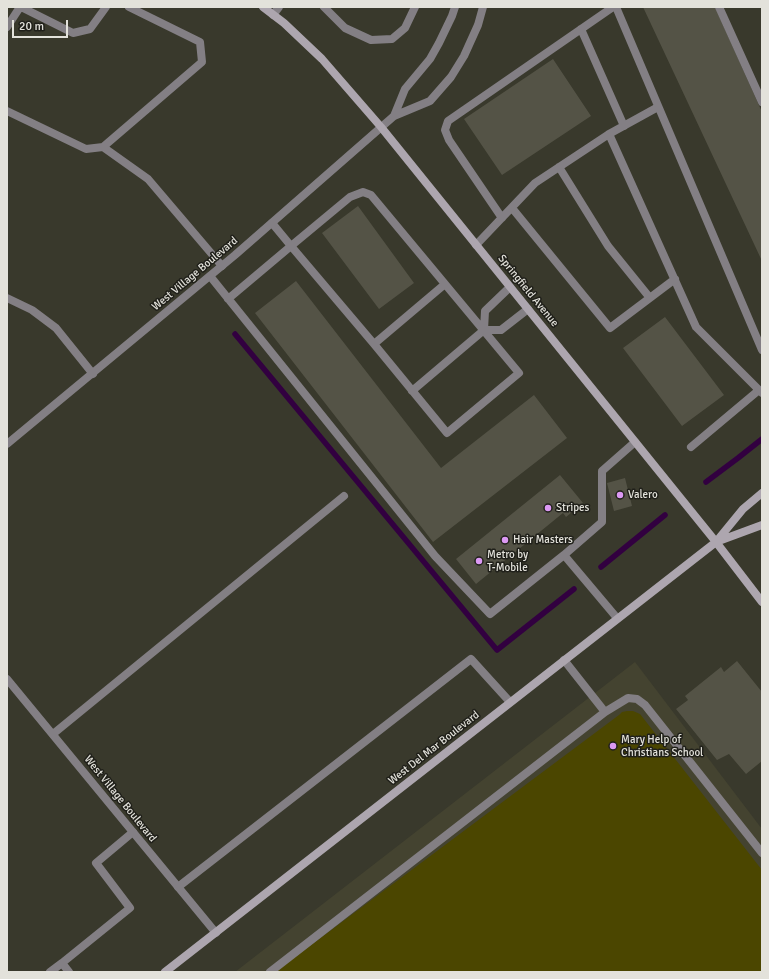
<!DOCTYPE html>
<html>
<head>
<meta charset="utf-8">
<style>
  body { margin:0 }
  #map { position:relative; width:769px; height:979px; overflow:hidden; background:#39392c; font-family:Signika,sans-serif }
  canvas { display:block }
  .frame { position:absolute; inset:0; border:8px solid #e3e2db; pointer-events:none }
  .scale { position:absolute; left:12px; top:20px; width:56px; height:18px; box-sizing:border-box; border:2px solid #e3e2db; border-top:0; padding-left:5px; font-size:12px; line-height:14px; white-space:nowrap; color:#e3e2db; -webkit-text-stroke:3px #20201a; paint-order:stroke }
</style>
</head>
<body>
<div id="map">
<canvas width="769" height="979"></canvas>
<div class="frame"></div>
<div class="scale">20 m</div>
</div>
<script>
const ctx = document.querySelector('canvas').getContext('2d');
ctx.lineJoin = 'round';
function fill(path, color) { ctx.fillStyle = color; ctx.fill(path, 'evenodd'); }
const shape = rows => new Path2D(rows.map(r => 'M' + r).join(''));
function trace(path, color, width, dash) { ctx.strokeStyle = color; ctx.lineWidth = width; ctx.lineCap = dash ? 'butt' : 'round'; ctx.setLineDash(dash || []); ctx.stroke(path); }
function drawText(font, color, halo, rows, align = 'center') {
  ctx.font = font + ' Signika,sans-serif'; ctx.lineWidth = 3; ctx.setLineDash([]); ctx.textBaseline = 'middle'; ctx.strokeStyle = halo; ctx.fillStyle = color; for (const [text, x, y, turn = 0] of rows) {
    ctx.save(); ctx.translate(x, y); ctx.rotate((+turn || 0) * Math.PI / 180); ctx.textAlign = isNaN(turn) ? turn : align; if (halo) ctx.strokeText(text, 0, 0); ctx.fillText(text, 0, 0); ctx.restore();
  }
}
fill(shape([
  [635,662,762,829,762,972,235,972]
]), '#444330');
fill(shape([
  [627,711,633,711,640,714,762,870,762,972,275,972,619,715,622,712]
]), '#4b4600');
trace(shape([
  [235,334,497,650,574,589],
  [706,482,738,458,762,439],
  [601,567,665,515]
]), '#320040', 5.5);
fill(shape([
  [643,7,715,7,762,112,762,261],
  [553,59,591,116,502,175,464,119],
  [358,206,414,283,379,309,322,233],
  [296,281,441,468,534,395,567,438,433,542,255,313],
  [665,317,724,395,682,426,623,348],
  [560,475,583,503,566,517,563,513,476,584,456,559],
  [625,478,632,506,614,511,607,483],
  [737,661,762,692,762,761,746,774,729,754,717,760,676,709,688,700,685,696,721,667,724,672]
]), '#545346');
trace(shape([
  [21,7,73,33,90,29,106,7],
  [129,7,200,42,202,62,103,147,148,179,222,266],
  [324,7,345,28,371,40,392,39,405,28,415,7],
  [616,7,762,350],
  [719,7,762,102],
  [273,15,279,7],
  [7,27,20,7],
  [581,29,624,126],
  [7,111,86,149,103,147],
  [609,134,696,327,762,393],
  [559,167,608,246,650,298],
  [512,208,610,328,675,279],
  [502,218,449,140,445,130,448,121,613,7],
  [476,245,535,183,609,134,658,107],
  [210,276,435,556,490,614,564,555,617,618],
  [228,299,291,246,350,197,363,192,371,195,519,373,447,433,374,344,291,246,272,223],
  [484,330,485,311,510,287],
  [374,344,445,284],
  [412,391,484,330,501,330,528,309],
  [691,447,759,390],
  [564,555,602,522,602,471,635,442],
  [605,712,628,698,637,699,645,705,762,853],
  [53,734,344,496],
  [178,887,471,659,510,702],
  [50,972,62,963],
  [69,972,62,963,130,908,96,863,133,832],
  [270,972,605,712,564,660]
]), '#837f84', 8);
trace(shape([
  [394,116,405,89,430,59,439,43,452,16,455,7],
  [7,298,32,310,56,328,93,374],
  [7,444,235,255,394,116,430,101,451,77,464,56,478,25,483,7],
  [7,679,216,933]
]), '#837f84', 8);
trace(shape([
  [263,7,284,23,322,59,381,127,716,542,762,602],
  [716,542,762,525],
  [165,972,716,542,743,509,762,493]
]), '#ada6af', 8);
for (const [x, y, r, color] of [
  [620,495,4,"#dc99f4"],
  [548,508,4,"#dc99f4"],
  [505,540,4,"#dc99f4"],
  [479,561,4,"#dc99f4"],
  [613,746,4,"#dc99f4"]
]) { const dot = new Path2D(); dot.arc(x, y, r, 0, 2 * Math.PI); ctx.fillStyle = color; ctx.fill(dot); trace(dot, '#20201a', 1.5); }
drawText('11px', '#e3e2db', '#20201a', [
  ["West Village Boulevard",195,274,-40],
  ["Springfield Avenue",528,291,51],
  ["West Del Mar Boulevard",434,748,-38],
  ["West Village Boulevard",120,799,51]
]);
drawText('11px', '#e3e2db', '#20201a', [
  ["Valero",628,495],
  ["Stripes",556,508],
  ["Hair Masters",513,540],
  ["Metro by",487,555],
  ["T-Mobile",487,568],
  ["Mary Help of",621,740],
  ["Christians School",621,753]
], 'left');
</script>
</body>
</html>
